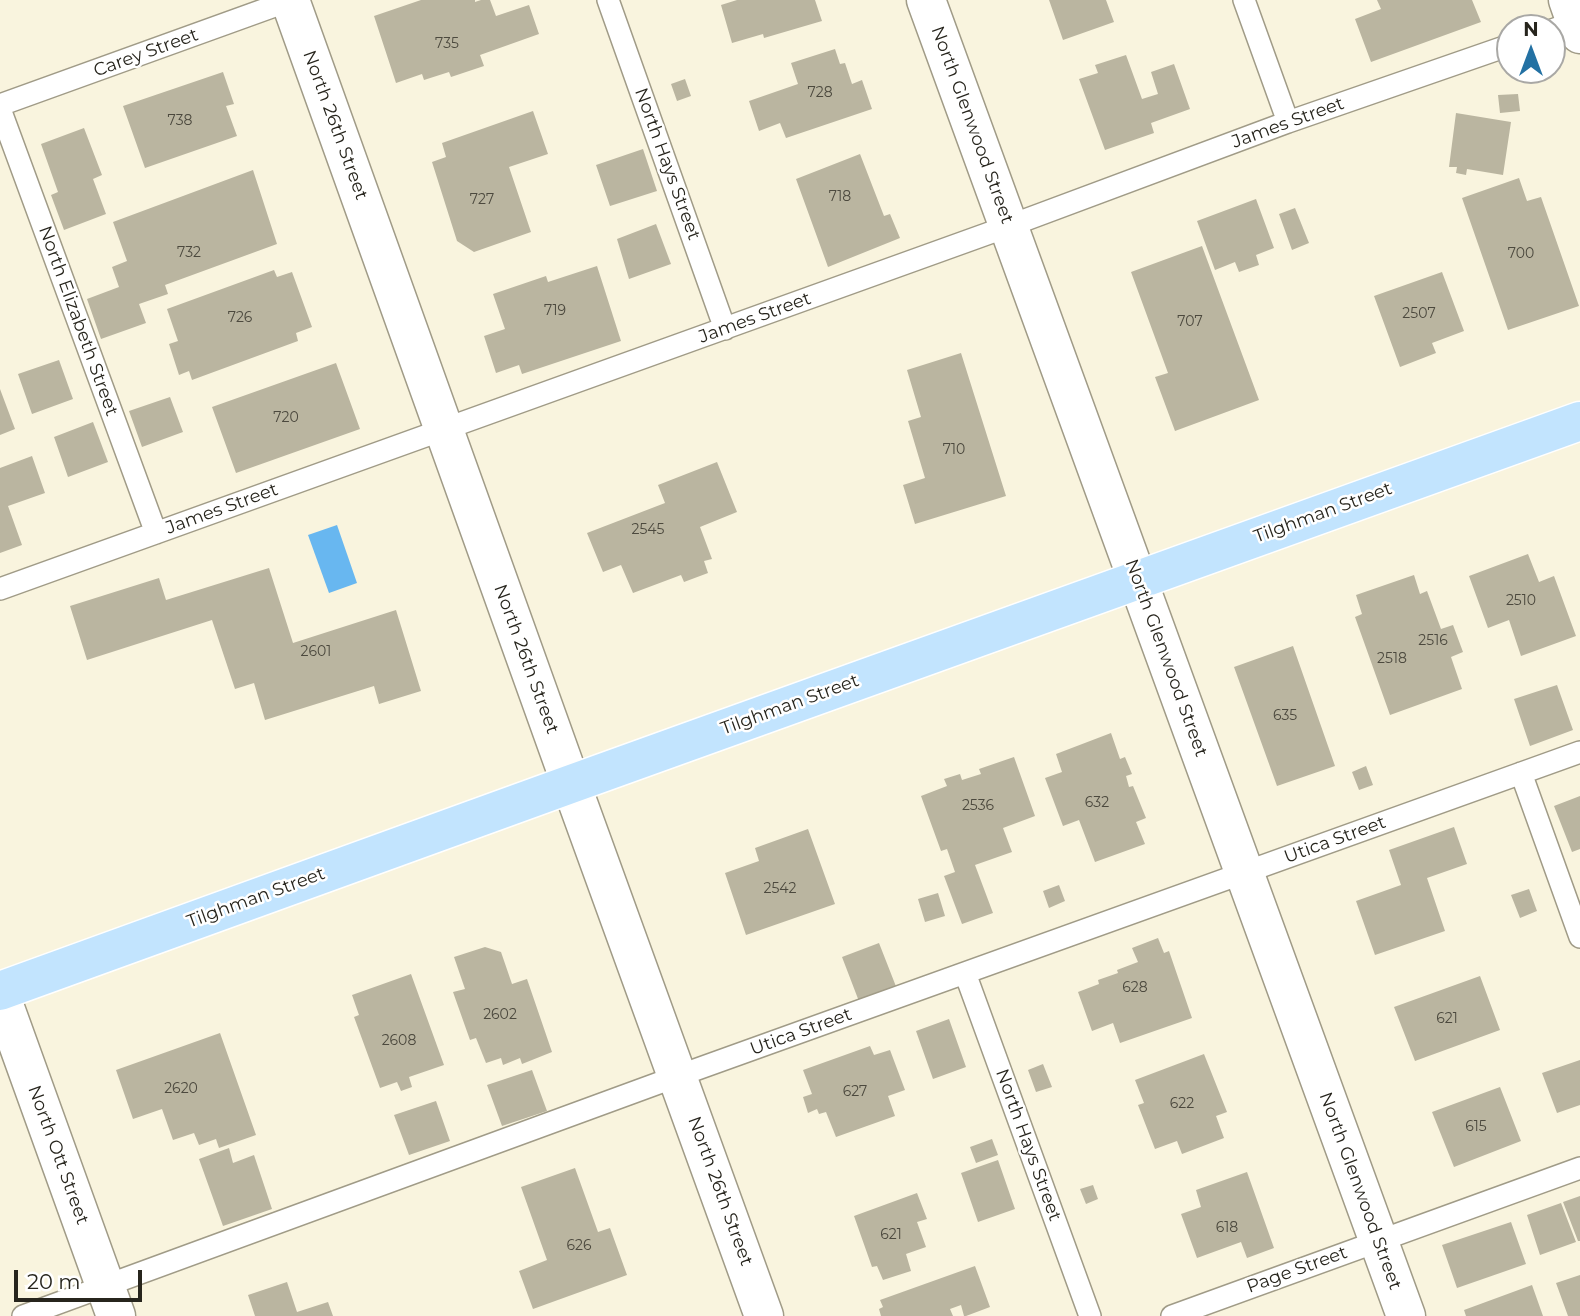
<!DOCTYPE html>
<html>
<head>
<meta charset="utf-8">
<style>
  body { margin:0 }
  #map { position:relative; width:1580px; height:1316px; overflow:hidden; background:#f9f4de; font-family:Montserrat,sans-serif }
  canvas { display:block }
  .north { position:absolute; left:1496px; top:14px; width:70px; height:70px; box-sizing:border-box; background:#fff; border:2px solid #a9a8a5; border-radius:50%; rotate:0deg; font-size:19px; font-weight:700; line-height:28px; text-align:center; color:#27251d }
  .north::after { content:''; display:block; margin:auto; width:24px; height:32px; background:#2371a3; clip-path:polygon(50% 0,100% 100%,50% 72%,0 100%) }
  .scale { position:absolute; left:14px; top:1270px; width:128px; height:32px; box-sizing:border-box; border:4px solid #27251d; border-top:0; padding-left:9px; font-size:21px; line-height:24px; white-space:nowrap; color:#27251d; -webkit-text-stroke:5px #fff; paint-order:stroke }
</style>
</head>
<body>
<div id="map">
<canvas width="1580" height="1316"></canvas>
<div class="north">N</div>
<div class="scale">20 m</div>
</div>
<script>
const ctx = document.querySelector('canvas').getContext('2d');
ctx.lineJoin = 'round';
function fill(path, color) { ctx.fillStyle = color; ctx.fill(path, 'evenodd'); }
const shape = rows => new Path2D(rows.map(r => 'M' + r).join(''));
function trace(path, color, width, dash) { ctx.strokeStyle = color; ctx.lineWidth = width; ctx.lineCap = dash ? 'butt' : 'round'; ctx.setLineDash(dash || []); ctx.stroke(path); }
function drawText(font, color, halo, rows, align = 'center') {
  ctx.font = font + ' Montserrat,sans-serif'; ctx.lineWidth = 5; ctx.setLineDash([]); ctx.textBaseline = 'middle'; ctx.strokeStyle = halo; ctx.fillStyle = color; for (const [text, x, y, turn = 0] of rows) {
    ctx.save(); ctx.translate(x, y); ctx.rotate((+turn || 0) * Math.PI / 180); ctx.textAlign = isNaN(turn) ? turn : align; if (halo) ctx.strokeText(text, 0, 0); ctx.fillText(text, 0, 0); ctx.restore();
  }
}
fill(shape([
  [337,525,357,583,329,593,308,535]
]), '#68b7f0');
fill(shape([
  [421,0,475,0,475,2,481,0,490,0,496,16,529,5,539,34,480,55,484,66,451,77,449,72,424,80,422,74,396,83,374,16],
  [737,0,815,0,822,21,764,38,763,34,732,43,721,5],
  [1049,0,1106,0,1114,22,1063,40],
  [1377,0,1472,0,1481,22,1371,62,1355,19,1381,9],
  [835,49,840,64,845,63,852,84,862,80,872,109,786,138,780,123,759,131,749,101,798,84,791,63],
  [1126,55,1142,99,1158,94,1151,72,1174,64,1190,109,1151,123,1154,133,1105,150,1079,79,1098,73,1095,65],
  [223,72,234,104,226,106,237,136,145,168,123,106],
  [685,79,691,96,677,101,671,84],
  [1518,94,1520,111,1500,113,1498,95],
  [533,111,548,154,509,167,531,232,474,252,457,241,432,162,446,157,442,143],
  [1456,113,1511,122,1503,175,1467,169,1466,175,1456,173,1457,167,1449,167],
  [84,128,102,175,93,179,106,214,64,230,51,195,58,192,41,144],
  [643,149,657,191,610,206,596,165],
  [860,154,884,216,890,214,900,238,828,267,796,179],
  [253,170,277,244,165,285,168,294,139,304,146,323,101,339,87,299,119,287,112,267,127,261,113,222],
  [1519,178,1527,201,1541,197,1579,306,1508,330,1462,198],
  [1256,199,1274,248,1256,255,1259,265,1239,272,1235,262,1215,270,1197,221],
  [1295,208,1309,243,1292,250,1279,214],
  [656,224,671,264,629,279,617,239],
  [1202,246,1259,400,1175,431,1155,377,1168,373,1131,272],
  [597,266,621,341,522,374,519,365,496,373,484,336,505,329,493,294,546,276,548,282],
  [274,270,277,277,292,272,312,327,296,333,298,341,192,380,189,371,179,375,169,344,178,341,167,309],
  [1442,272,1464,331,1432,343,1436,353,1400,367,1374,296],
  [961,353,1006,496,915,524,903,485,925,478,908,421,921,417,907,370],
  [59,360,73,399,32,414,18,374],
  [336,363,360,429,236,473,212,407],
  [0,389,15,429,0,435],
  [170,397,183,432,142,447,129,411],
  [93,422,108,462,68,477,54,437],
  [32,456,45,493,8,506,22,545,0,553,0,468],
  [717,462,737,512,700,527,712,559,704,561,708,573,684,582,681,575,633,593,621,565,603,572,587,533,665,503,658,485],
  [1528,554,1539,582,1554,576,1576,636,1521,656,1509,620,1488,628,1469,576],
  [269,568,293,643,396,610,421,691,379,704,374,686,265,720,254,683,235,689,212,620,87,660,70,606,159,578,166,600],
  [1414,575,1420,594,1427,591,1441,629,1453,625,1463,652,1451,657,1462,689,1390,715,1355,617,1362,614,1356,595],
  [1293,646,1335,766,1277,786,1234,667],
  [1557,685,1573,730,1530,746,1514,699],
  [1111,733,1120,759,1125,757,1132,774,1126,776,1129,787,1133,786,1146,818,1136,822,1145,844,1095,862,1079,820,1063,826,1045,778,1062,772,1056,754],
  [1014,757,1035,816,1003,828,1012,852,975,865,993,913,962,924,944,876,955,872,947,849,941,851,921,796,947,786,944,779,960,774,962,780,981,774,979,769],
  [1366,766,1373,785,1359,790,1352,772],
  [1580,796,1580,849,1572,852,1554,806],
  [1454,827,1467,864,1427,878,1445,931,1375,955,1356,901,1401,885,1389,850],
  [808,829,835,904,746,935,725,873,759,861,755,848],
  [1059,885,1065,901,1049,908,1043,891],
  [1529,889,1537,911,1520,918,1511,895],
  [938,893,945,916,925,922,918,899],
  [1158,938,1164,953,1169,951,1192,1018,1120,1043,1113,1023,1092,1031,1078,992,1099,984,1098,980,1118,973,1117,970,1138,962,1132,948],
  [879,943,897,989,860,1004,842,957],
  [485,947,501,952,512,984,527,979,552,1052,522,1064,520,1058,503,1065,501,1058,486,1063,476,1038,470,1040,453,992,465,989,454,957],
  [411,974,444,1065,409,1077,412,1087,401,1091,397,1082,380,1088,354,1017,359,1015,352,995],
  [1480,976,1500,1030,1415,1061,1394,1007],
  [949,1019,966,1067,933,1079,916,1031],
  [220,1033,256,1135,219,1148,216,1139,199,1145,194,1133,173,1140,162,1109,133,1119,116,1070],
  [870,1046,874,1055,890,1050,905,1090,888,1096,895,1116,836,1137,826,1112,819,1114,817,1109,808,1113,803,1097,812,1094,803,1070],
  [1204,1054,1227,1112,1216,1116,1224,1138,1182,1154,1177,1141,1155,1149,1138,1105,1144,1103,1135,1080],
  [1580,1060,1580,1105,1557,1113,1542,1073],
  [1043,1064,1052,1087,1036,1092,1028,1070],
  [532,1070,547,1111,502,1126,487,1085],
  [1500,1087,1521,1141,1454,1167,1432,1112],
  [436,1101,450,1141,409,1155,394,1115],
  [992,1139,998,1155,976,1163,970,1147],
  [229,1148,233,1163,254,1155,272,1209,223,1226,199,1159],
  [998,1160,1015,1209,978,1222,961,1173],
  [575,1168,598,1232,610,1228,627,1275,533,1309,519,1271,547,1260,521,1187],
  [1247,1172,1274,1248,1247,1258,1241,1242,1197,1258,1181,1214,1201,1207,1196,1190],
  [1093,1185,1098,1199,1086,1204,1080,1189],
  [917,1193,927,1219,917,1222,926,1247,906,1254,911,1271,883,1280,877,1266,872,1267,854,1216],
  [1580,1196,1580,1241,1578,1241,1563,1202],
  [1561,1203,1576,1242,1540,1255,1527,1215],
  [1511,1222,1526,1264,1457,1288,1442,1245],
  [975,1266,990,1307,966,1316,964,1316,961,1305,950,1309,953,1316,881,1316,879,1309,883,1307,880,1300],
  [1580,1275,1580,1316,1568,1316,1556,1283],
  [287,1282,297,1312,328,1302,333,1316,255,1316,248,1295],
  [1532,1285,1543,1316,1466,1316,1464,1310]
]), '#bab5a0');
const service = shape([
  [608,0,725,329],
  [1244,0,1288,122],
  [1552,30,1575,22],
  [0,105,291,0],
  [0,109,156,533],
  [0,589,1009,226,1288,122,1510,45],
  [1521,773,1580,937],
  [965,973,1090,1316],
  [23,1316,678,1076,1580,752],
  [1172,1316,1580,1168]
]);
const minor = shape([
  [290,0,571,784,764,1316],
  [926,0,1406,1316],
  [1568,0,1580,34]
]);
const tertiary = shape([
  [0,994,116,1316]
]);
const primary = shape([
  [0,991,571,784,1580,421]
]);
trace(service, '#a09b87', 24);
trace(minor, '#a09b87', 41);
trace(tertiary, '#a09b87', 41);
trace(primary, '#fff', 41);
trace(service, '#fff', 21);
trace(minor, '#fff', 38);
trace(tertiary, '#fff', 38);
trace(primary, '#c2e4fe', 38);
drawText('14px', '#4c493e', null, [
  ["735",447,44],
  ["728",820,93],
  ["738",180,121],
  ["718",840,197],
  ["727",482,200],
  ["732",189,253],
  ["700",1521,254],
  ["719",555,311],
  ["2507",1419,314],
  ["726",240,318],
  ["707",1190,322],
  ["720",286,418],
  ["710",954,450],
  ["2545",648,530],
  ["2510",1521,601],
  ["2516",1433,641],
  ["2601",316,652],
  ["2518",1392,659],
  ["635",1285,716],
  ["632",1097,803],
  ["2536",978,806],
  ["2542",780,889],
  ["628",1135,988],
  ["2602",500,1015],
  ["621",1447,1019],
  ["2608",399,1041],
  ["2620",181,1089],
  ["627",855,1092],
  ["622",1182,1104],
  ["615",1476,1127],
  ["618",1227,1228],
  ["621",891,1235],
  ["626",579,1246]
]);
drawText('18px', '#27251d', '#fff', [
  ["Carey Street",146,53,-20],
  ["James Street",1288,123,-20],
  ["North 26th Street",335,125,70],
  ["North Glenwood Street",972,125,70],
  ["North Hays Street",667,164,70],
  ["James Street",755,318,-20],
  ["North Elizabeth Street",78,321,70],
  ["James Street",222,509,-20],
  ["Tilghman Street",1323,513,-20],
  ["North Glenwood Street",1166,658,70],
  ["North 26th Street",526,659,70],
  ["Tilghman Street",790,705,-20],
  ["Utica Street",1335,840,-20],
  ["Tilghman Street",256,898,-20],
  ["Utica Street",801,1032,-20],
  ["North Hays Street",1028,1145,70],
  ["North Ott Street",58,1155,70],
  ["North 26th Street",720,1191,70],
  ["North Glenwood Street",1360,1191,70],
  ["Page Street",1297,1270,-20]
]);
</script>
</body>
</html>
